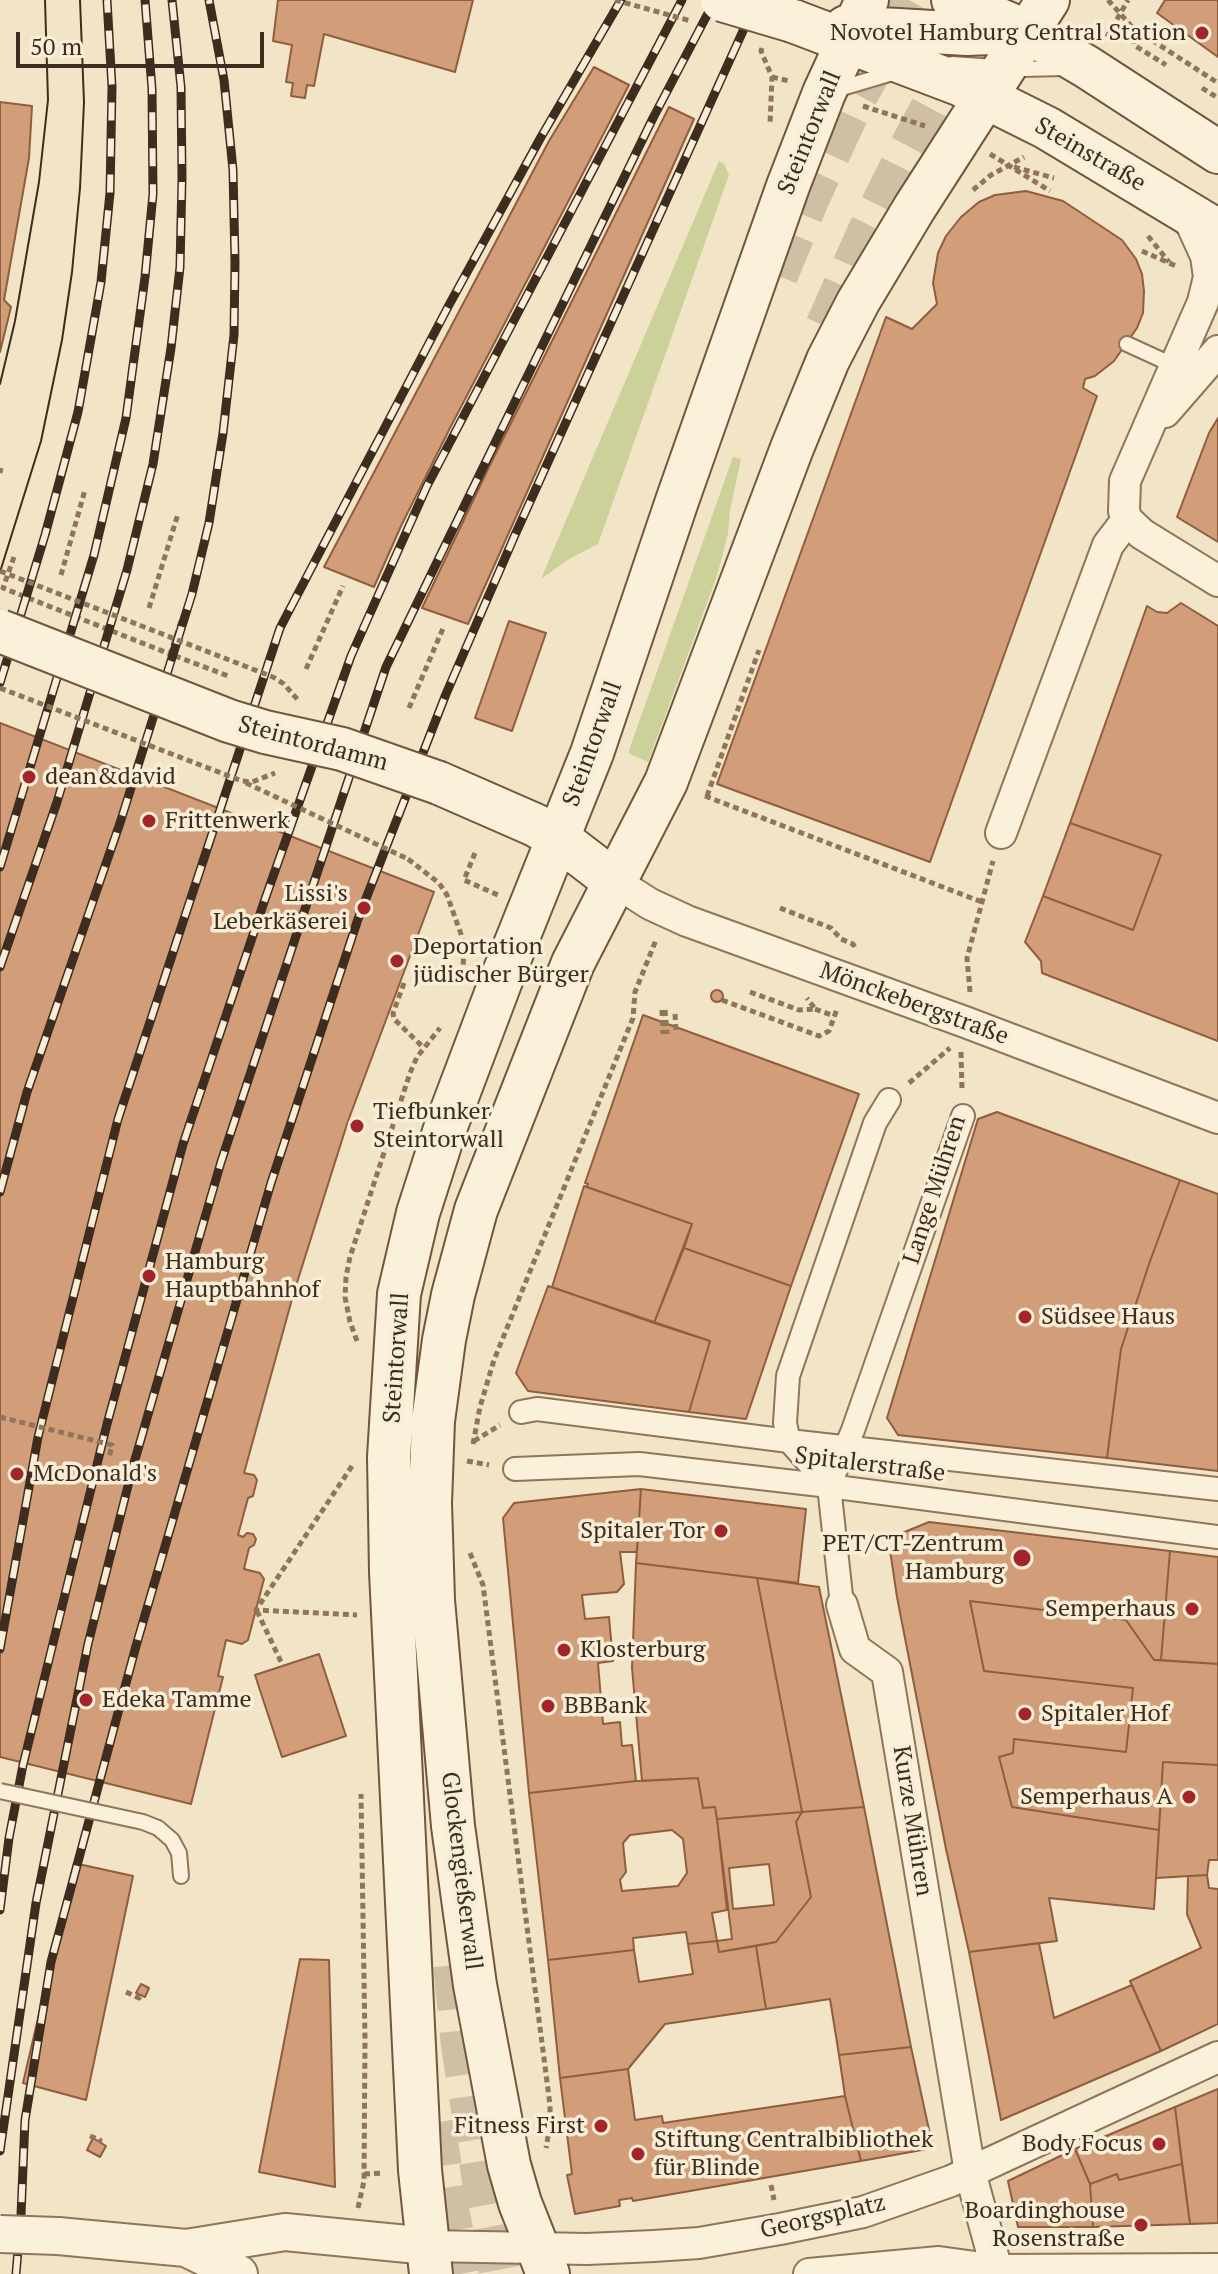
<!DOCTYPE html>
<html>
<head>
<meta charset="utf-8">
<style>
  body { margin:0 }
  #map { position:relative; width:1218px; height:2274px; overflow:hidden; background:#f2e4c6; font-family:"PT Serif",serif }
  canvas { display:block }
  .scale { position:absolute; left:16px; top:32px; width:248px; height:36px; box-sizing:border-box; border:4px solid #3e2d1f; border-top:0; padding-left:10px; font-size:24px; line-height:28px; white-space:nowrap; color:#3e2d1f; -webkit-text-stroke:6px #f8eed7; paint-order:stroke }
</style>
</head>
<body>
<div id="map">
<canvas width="1218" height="2274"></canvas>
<div class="scale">50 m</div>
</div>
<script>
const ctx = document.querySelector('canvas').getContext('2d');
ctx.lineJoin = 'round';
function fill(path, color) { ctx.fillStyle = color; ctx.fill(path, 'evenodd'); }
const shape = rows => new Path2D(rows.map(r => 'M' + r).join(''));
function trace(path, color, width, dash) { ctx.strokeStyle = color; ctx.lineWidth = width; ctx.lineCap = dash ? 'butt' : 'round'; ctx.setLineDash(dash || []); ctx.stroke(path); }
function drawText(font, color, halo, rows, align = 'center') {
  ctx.font = font + ' "PT Serif",serif'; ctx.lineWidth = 7; ctx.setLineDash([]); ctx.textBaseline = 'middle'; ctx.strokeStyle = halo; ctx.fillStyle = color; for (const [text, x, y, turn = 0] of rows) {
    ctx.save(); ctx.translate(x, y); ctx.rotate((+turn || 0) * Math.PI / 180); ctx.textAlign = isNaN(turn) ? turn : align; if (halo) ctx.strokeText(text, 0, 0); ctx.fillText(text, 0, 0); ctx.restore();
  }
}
fill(shape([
  [719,161,724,164,729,175,598,544,569,559,541,579],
  [733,457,741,459,730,510,728,534,717,576,648,762,628,753]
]), '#ccd199');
const building = shape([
  [278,0,473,0,455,72,324,34,314,86,307,85,305,98,291,96,293,83,286,82,292,45,273,41,278,0],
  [1165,0,1218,0,1218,57,1157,13,1165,0],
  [594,67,629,85,450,428,401,526,374,587,324,567,549,141,594,67],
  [0,102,32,106,29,158,4,300,11,307,0,352,0,102],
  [669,107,694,119,468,624,422,608,489,467,669,107],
  [1026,191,1063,201,1122,240,1136,259,1142,274,1144,291,1143,313,1137,328,1114,361,1095,376,1085,379,1083,388,1097,396,930,862,717,784,886,317,912,329,937,304,933,283,938,253,946,236,961,217,979,202,995,195,1026,191],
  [1218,418,1218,542,1177,517,1209,433,1218,418],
  [1181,603,1218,626,1218,1041,1042,973,1041,961,1025,942,1043,896,1133,930,1161,855,1070,823,1147,606,1157,612,1167,613,1181,603],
  [509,621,546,633,512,731,475,718,509,621],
  [0,723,434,892,348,1121,294,1292,244,1473,254,1475,257,1480,253,1496,248,1498,238,1535,243,1537,247,1533,253,1534,256,1539,254,1545,249,1548,244,1569,260,1573,264,1579,248,1640,242,1644,226,1640,218,1676,223,1677,191,1804,0,1757,0,723],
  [1070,823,1161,855,1133,930,1043,896,1070,823],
  '711 996a6 6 0 1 1 12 0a6 6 0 1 1-12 0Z',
  [643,1015,859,1094,791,1286,684,1248,692,1224,587,1187,588,1184,585,1183,643,1015],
  [997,1112,1180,1180,1149,1264,1121,1349,1107,1458,898,1435,887,1418,978,1119,997,1112],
  [1180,1180,1218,1194,1218,1471,1107,1458,1121,1349,1149,1264,1180,1180],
  [584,1186,692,1224,654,1323,552,1287,584,1186],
  [684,1248,791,1286,746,1419,689,1412,710,1341,654,1323,684,1248],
  [548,1286,710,1341,689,1412,528,1391,516,1373,548,1286],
  [641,1489,806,1509,798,1583,636,1563,641,1489],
  [641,1489,637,1552,620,1552,624,1584,617,1592,582,1595,585,1619,609,1617,613,1661,598,1663,603,1724,620,1722,622,1746,632,1745,636,1781,529,1793,503,1518,514,1503,641,1489],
  [929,1522,1170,1551,1161,1660,1154,1660,1126,1620,970,1601,984,1671,1133,1688,1126,1752,1014,1739,1013,1753,999,1757,1012,1807,1159,1830,1154,1909,1049,1898,1057,1941,969,1952,946,1849,897,1597,890,1550,902,1533,929,1522],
  [1170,1551,1218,1557,1218,1664,1161,1660,1170,1551],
  [636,1563,757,1578,802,1812,717,1819,715,1807,703,1808,698,1778,642,1781,632,1668,636,1563],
  [757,1578,819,1587,864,1807,802,1812,757,1578],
  [970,1601,1126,1620,1154,1660,1218,1664,1218,1765,1163,1762,1159,1830,1012,1807,999,1757,1013,1753,1014,1739,1126,1752,1133,1688,984,1671,970,1601],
  [319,1654,346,1736,282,1757,255,1675,319,1654],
  [1163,1762,1218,1765,1218,1860,1209,1860,1207,1875,1156,1878,1163,1762],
  [698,1778,703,1808,715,1807,717,1819,727,1910,712,1913,717,1941,688,1944,686,1932,633,1938,634,1950,548,1960,529,1793,636,1781,698,1778],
  [672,1830,683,1839,687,1873,678,1886,622,1891,620,1880,626,1872,623,1843,630,1835,672,1830],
  [864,1807,911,2047,839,2055,830,1999,766,2009,756,1946,776,1942,811,1897,796,1822,802,1812,864,1807],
  [802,1812,796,1822,811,1897,776,1942,719,1952,717,1941,732,1939,717,1819,802,1812],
  [769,1864,774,1905,733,1909,729,1868,769,1864],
  [74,1863,133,1876,86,2100,23,2083,74,1863],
  [1207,1875,1209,1888,1218,1889,1218,2024,1161,2051,1130,1981,1201,1948,1187,1914,1188,1876,1207,1875],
  [717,1941,719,1952,756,1946,766,2009,665,2024,628,2069,560,2078,548,1960,634,1950,639,1982,693,1974,688,1944,717,1941],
  [1039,1943,1054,2018,1132,1985,1161,2051,1001,2120,969,1952,1039,1943],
  [300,1959,329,1960,335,2187,259,2172,300,1959],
  [141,1984,149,1988,145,1997,136,1993,141,1984],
  [911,2047,933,2148,861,2161,845,2096,839,2055,911,2047],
  [628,2069,635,2120,662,2116,663,2123,845,2096,861,2161,633,2201,632,2198,619,2200,620,2206,575,2214,567,2175,572,2174,560,2078,628,2069],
  [1218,2089,1218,2223,1190,2224,1175,2107,1218,2089],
  [1175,2107,1182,2164,1119,2180,1117,2174,1090,2184,1075,2149,1175,2107],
  [93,2138,106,2146,100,2157,87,2150,93,2138],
  [1075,2149,1090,2184,1093,2227,1018,2227,1008,2181,1075,2149],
  [1182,2164,1190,2224,1093,2227,1090,2184,1117,2174,1119,2180,1182,2164]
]);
fill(building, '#d29d79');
trace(building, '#905d3e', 2);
trace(shape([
  [776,275,808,197,853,100,909,0],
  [827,327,868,235,907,156,943,88,969,46],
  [455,1965,463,2045,487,2200,501,2274],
  [433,2123,445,2200,460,2274]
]), '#cebfa5', 44, [44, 22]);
const service = shape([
  [952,64,1022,69,1066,68],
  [835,90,899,71],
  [1127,344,1175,366],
  [158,1828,172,1840,179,1853,181,1876]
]);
const pedestrian = shape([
  [521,1412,537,1409,789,1441,1218,1489],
  [515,1469,639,1464,829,1486,1218,1537],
  [829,1486,789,1441,785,1423,788,1376,875,1123,889,1100],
  [842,1605,829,1486,853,1430,963,1116]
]);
const minor = shape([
  [1185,210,1206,256,1209,277,1203,302,1125,481,1124,511,1127,520,1142,534,1218,581],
  [1165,412,1218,351],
  [1001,833,1108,545,1127,520],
  [614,881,650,904,687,921,965,1022,1218,1118],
  [842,1605,855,1649,887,1672,970,2172,998,2274],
  [428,2246,587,2249,654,2246,699,2243,780,2229,863,2212,951,2181,1218,2057],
  [809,2274,939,2262,997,2270,1218,2269]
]);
const tertiary = shape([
  [58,2236,186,2248,285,2232,428,2246],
  [186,2248,239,2274]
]);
const secondary = shape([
  [953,0,1026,31,1087,67,1218,152],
  [793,21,959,84,1047,128,1218,231],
  [846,27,967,34,1015,32],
  [439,783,535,825,558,838,614,881],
  [431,2274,420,2170,391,1572,389,1457,399,1294,418,1213,446,1126,503,975,592,753,677,501,788,186,824,93,867,0],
  [548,2274,520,2203,509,2165,475,1985,453,1826,433,1600,430,1503,433,1421,444,1340,453,1295,476,1210,573,963,666,782,792,448,828,360,858,302,915,207,1048,0]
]);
trace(service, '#8f755a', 18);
trace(pedestrian, '#8f755a', 26);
trace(minor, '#8f755a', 34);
trace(tertiary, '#8f755a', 40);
trace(secondary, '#71563d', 46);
trace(shape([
  [1108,0,1133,28,1218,83],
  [1133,28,1134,45,1166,65],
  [1107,37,1128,0],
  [762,48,761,51,772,77,770,124],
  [772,77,789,81],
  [1202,88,1218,98],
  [863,106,925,126],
  [990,154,1050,191],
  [1014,167,1054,178],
  [973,190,991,175,1024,157],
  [1148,236,1169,262],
  [1142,251,1176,266],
  [0,473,1,468],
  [14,557,3,588,170,654],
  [61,575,85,490],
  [149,608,178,514],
  [181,621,170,654,231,677],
  [306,669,343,586],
  [409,708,444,626],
  [705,796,982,902],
  [707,796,759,650],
  [475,853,464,880,498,895],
  [408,859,439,883,447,895,461,934,464,949,463,968],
  [780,908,831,928,841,939,853,944,855,948],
  [404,983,393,1013,394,1019,424,1048],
  [750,992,799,1010,815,1009,807,998],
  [970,992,967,958,993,861],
  [722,1000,819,1036,829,1031,837,1009],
  [815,1009,834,1016],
  [662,1010,663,1034],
  [665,1010,667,1034],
  [675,1014,676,1031],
  [961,1052,962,1090],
  [909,1083,950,1048],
  [357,1341,350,1322,345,1297,346,1277,350,1257,410,1073,417,1057,440,1028],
  [474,1441,500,1425],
  [473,1444,480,1407,494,1360,633,1018,635,992,656,940],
  [467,1461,489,1465],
  [352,1466,256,1610,357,1615],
  [470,1553,483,1585,550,2105,550,2125,546,2148],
  [257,1611,283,1666],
  [126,1992,139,1998,141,1995],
  [90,2136,100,2140,99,2142],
  [364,2174,383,2173],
  [771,2185,774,2200],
  [358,2208,364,2181,365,2040,361,1794]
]), '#8f755a', 5, [6, 4]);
trace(service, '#fbf1db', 14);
trace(pedestrian, '#fbf1db', 22);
trace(minor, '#fbf1db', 30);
trace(tertiary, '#fbf1db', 36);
trace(secondary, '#fbf1db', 42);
trace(shape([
  [0,384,15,321,39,182,48,100,45,0],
  [0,572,41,441,62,340,72,272,80,188,84,102,80,0]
]), '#3e2d1f', 2);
const rail = shape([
  [0,683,45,535,78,412,101,282,110,193,112,87,107,0],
  [0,867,94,555,126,418,145,277,153,194,152,89,145,0],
  [0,967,57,802,127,570,153,464,171,348,180,267,182,178,181,87,172,0],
  [0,1192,27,1092,120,823,192,594,209,523,223,433,234,335,235,262,233,170,224,80,209,0],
  [0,1649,38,1437,118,1119,280,628,449,305,541,137,621,0],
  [0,1910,9,1838,23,1765,107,1424,183,1144,264,902,351,656,427,486,682,0],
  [0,2151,36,1903,88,1644,132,1470,221,1162,295,939,386,667,653,118,715,0],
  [16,2274,21,2215,25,2120,51,1962,136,1646,271,1183,358,919,446,694,515,535,757,0]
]);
trace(rail, '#3e2d1f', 9);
trace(rail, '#f8eed7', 6, [18]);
const serviceBridge = shape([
  [0,1791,143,1822,158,1828]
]);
const tertiaryBridge = shape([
  [0,2234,58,2236]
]);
const secondaryBridge = shape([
  [722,0,793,21],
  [0,631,229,721,265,732,342,749,439,783]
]);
trace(serviceBridge, '#8f755a', 18, []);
trace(tertiaryBridge, '#8f755a', 40, []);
trace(secondaryBridge, '#71563d', 46, []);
trace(shape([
  [615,0,691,21],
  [0,571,273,677,284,684,298,700],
  [0,688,242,781,252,782,275,773],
  [246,783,408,859],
  [0,1417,112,1445,109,1458]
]), '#8f755a', 5, [6, 4]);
trace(serviceBridge, '#fbf1db', 14);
trace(tertiaryBridge, '#fbf1db', 36);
trace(secondaryBridge, '#fbf1db', 42);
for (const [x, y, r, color] of [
  [1202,33,8,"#a32529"],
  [29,777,8,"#a32529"],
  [149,821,8,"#a32529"],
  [364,908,8,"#a32529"],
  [397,961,8,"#a32529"],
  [357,1126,8,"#a32529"],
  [149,1276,8,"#a32529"],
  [1025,1317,8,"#a32529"],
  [17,1474,8,"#a32529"],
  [721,1531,8,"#a32529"],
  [1022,1558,10,"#a32529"],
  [1192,1609,8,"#a32529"],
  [564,1650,8,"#a32529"],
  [86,1700,8,"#a32529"],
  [548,1706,8,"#a32529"],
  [1025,1714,8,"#a32529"],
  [1189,1797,8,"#a32529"],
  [601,2126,8,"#a32529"],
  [1159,2144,8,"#a32529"],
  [638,2154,8,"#a32529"],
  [1141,2225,8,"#a32529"]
]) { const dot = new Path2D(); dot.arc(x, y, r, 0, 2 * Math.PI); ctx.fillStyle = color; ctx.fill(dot); trace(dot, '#f8eed7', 3); }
drawText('24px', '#3e2d1f', '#f8eed7', [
  ["Novotel Hamburg Central Station",1186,33,"right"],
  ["dean&david",45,777],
  ["Frittenwerk",165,821],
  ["Lissi's",348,894,"right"],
  ["Leberkäserei",348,922,"right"],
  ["Deportation",413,947],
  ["jüdischer Bürger",413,975],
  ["Tiefbunker",373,1112],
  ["Steintorwall",373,1140],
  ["Hamburg",165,1262],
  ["Hauptbahnhof",165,1290],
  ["Südsee Haus",1041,1317],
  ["McDonald's",33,1474],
  ["Spitaler Tor",705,1531,"right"],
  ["PET/CT-Zentrum",1004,1544,"right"],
  ["Hamburg",1004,1572,"right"],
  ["Semperhaus",1176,1609,"right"],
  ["Klosterburg",580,1650],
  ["Edeka Tamme",102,1700],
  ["BBBank",564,1706],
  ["Spitaler Hof",1041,1714],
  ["Semperhaus A",1173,1797,"right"],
  ["Fitness First",585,2126,"right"],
  ["Stiftung Centralbibliothek",654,2140],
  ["für Blinde",654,2168],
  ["Body Focus",1143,2144,"right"],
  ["Boardinghouse",1125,2211,"right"],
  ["Rosenstraße",1125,2239,"right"]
], 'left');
drawText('24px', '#3e2d1f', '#f8eed7', [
  ["Steintorwall",810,133,-68],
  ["Steinstraße",1090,155,30],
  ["Steintordamm",313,744,15],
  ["Steintorwall",593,744,-70],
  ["Mönckebergstraße",914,1004,20],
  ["Lange Mühren",935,1190,-72],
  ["Steintorwall",397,1358,-86],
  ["Spitalerstraße",870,1465,7],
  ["Kurze Mühren",912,1821,81],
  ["Glockengießerwall",461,1871,83],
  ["Georgsplatz",823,2217,-13]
]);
</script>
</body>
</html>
